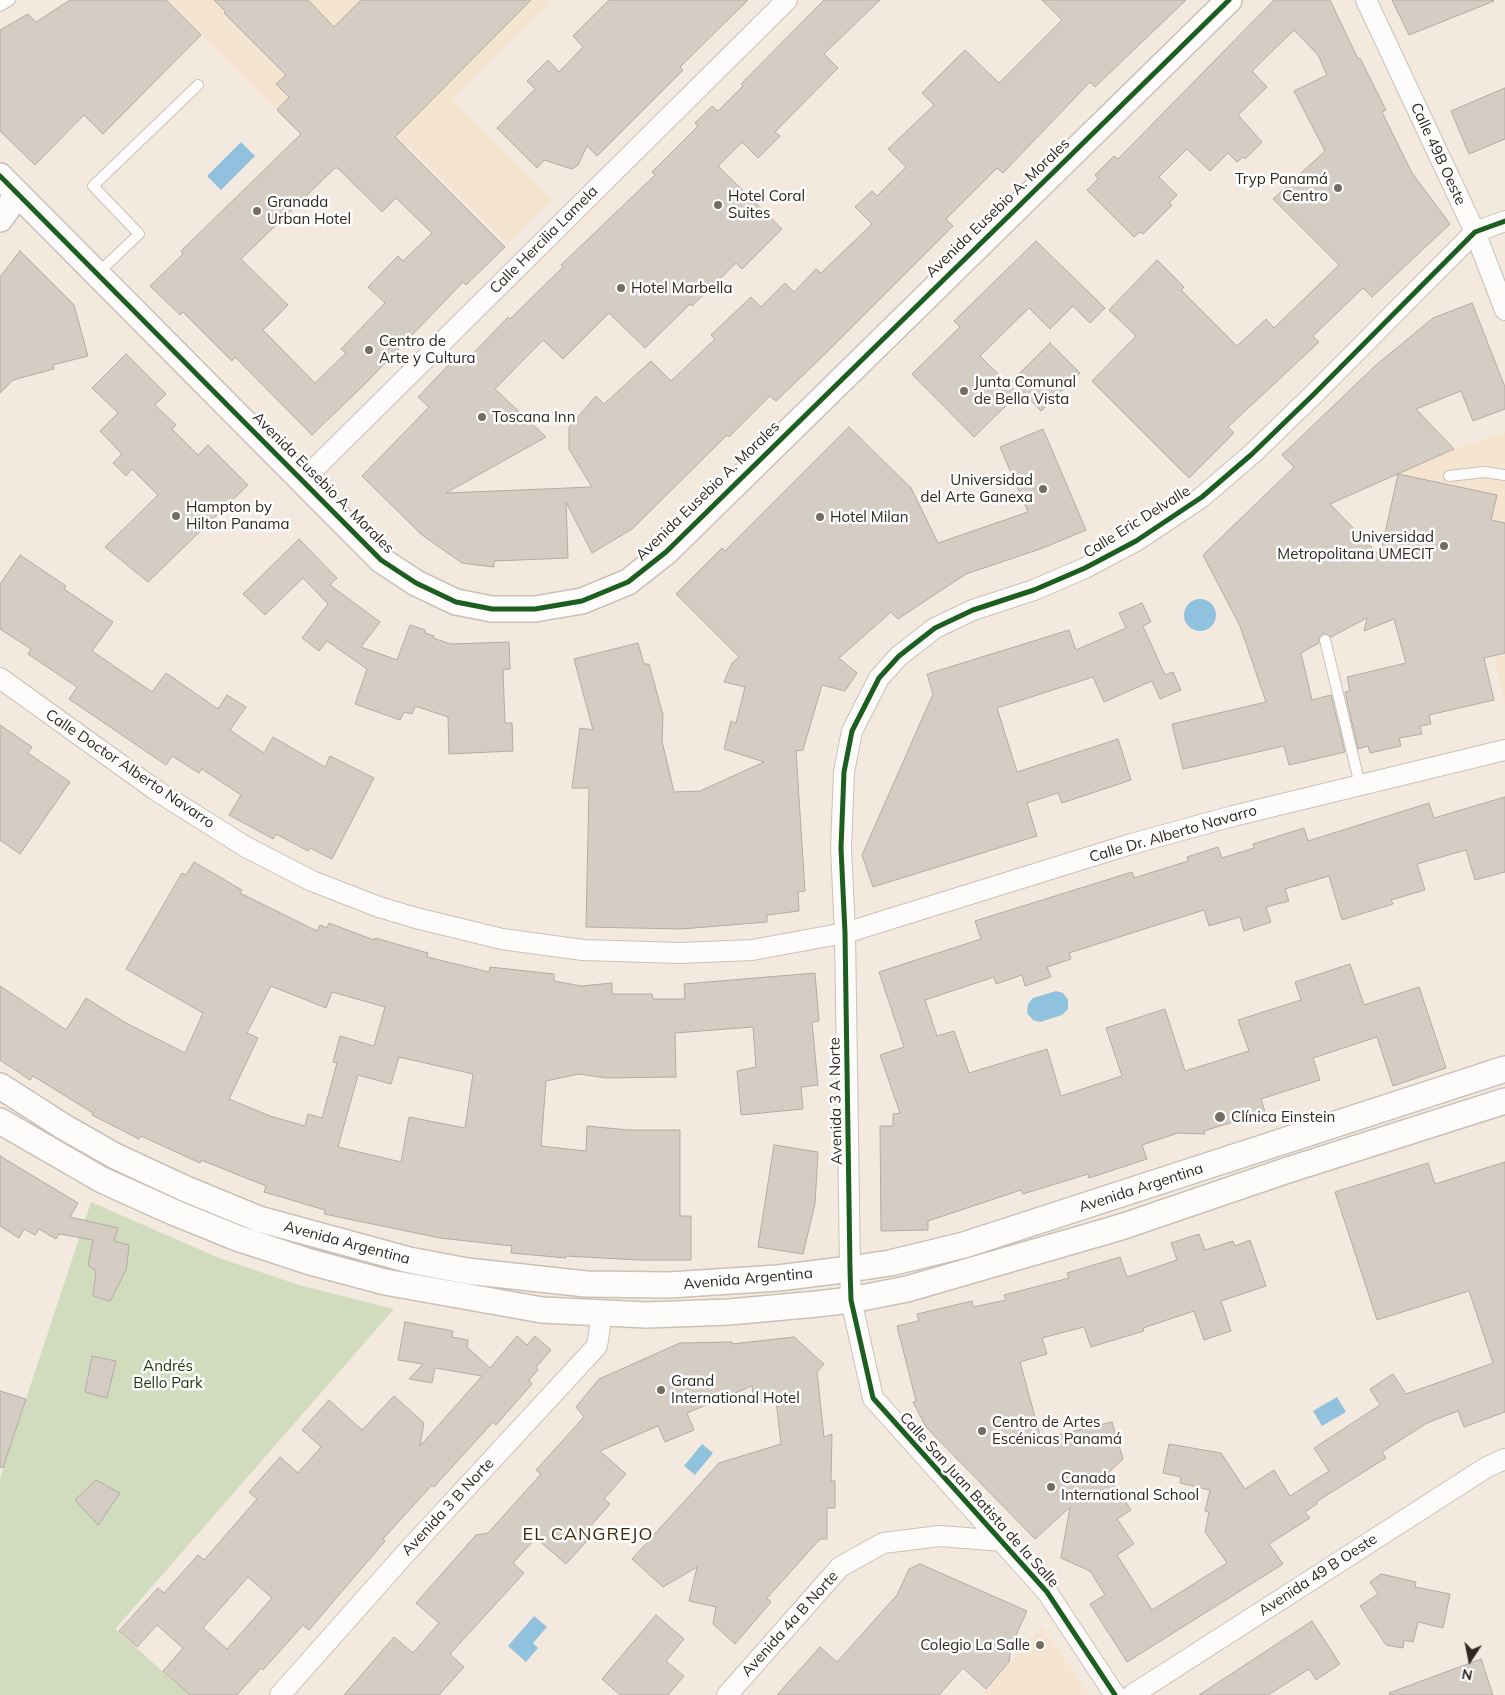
<!DOCTYPE html>
<html>
<head>
<meta charset="utf-8">
<style>
  body { margin:0 }
  #map { position:relative; width:1505px; height:1695px; overflow:hidden; background:#f3e9de; font-family:Mulish,sans-serif }
  canvas { display:block }
  .north { position:absolute; left:1445px; top:1635px; width:50px; height:50px; -webkit-text-stroke:4px #fff; paint-order:stroke; rotate:191deg; font-size:14px; font-weight:700; line-height:20px; text-align:center; color:#2f2820 }
  .north::after { content:''; display:block; margin:auto; width:18px; height:22px; background:#2f2820; clip-path:polygon(50% 0,100% 100%,50% 72%,0 100%) }
</style>
</head>
<body>
<div id="map">
<canvas width="1505" height="1695"></canvas>
<div class="north">N</div>
</div>
<script>
const ctx = document.querySelector('canvas').getContext('2d');
ctx.lineJoin = 'round';
function fill(path, color) { ctx.fillStyle = color; ctx.fill(path, 'evenodd'); }
const shape = rows => new Path2D(rows.map(r => 'M' + r).join(''));
function trace(path, color, width, dash) { ctx.strokeStyle = color; ctx.lineWidth = width; ctx.lineCap = dash ? 'butt' : 'round'; ctx.setLineDash(dash || []); ctx.stroke(path); }
function drawText(font, color, halo, rows, align = 'center') {
  ctx.font = font + ' Mulish,sans-serif'; ctx.lineWidth = 5; ctx.setLineDash([]); ctx.textBaseline = 'middle'; ctx.strokeStyle = halo; ctx.fillStyle = color; for (const [text, x, y, turn = 0] of rows) {
    ctx.save(); ctx.translate(x, y); ctx.rotate((+turn || 0) * Math.PI / 180); ctx.textAlign = isNaN(turn) ? turn : align; if (halo) ctx.strokeText(text, 0, 0); ctx.fillText(text, 0, 0); ctx.restore();
  }
}
fill(shape([
  [166,0,548,0,550,2,452,99,552,199,507,244,406,144,358,190],
  [1505,432,1505,705,1487,631,1402,650,1394,619,1364,631,1398,474,1454,449],
  [1042,1626,1089,1695,982,1695,1009,1664]
]), '#f5e4d0');
fill(shape([
  [91,1202,219,1258,299,1285,394,1309,115,1629,189,1695,0,1695,0,1478]
]), '#d1dcbe');
fill(shape([
  [241,142,255,156,221,190,207,176],
  '1184 615a16 16 0 1 1 32 0a16 16 0 1 1-32 0Z',
  [1056,991,1063,993,1068,1000,1068,1009,1062,1015,1040,1022,1033,1020,1027,1013,1028,1004,1033,998],
  [1337,1397,1346,1412,1322,1426,1313,1411],
  [702,1444,713,1453,695,1475,684,1466],
  [534,1616,547,1627,533,1643,538,1648,526,1662,508,1646]
]), '#90c2dd');
const building = shape([
  [70,0,166,0,201,35,103,134,84,115,35,165,0,131,0,30,28,14,36,22,70,0],
  [214,0,308,0,334,27,361,0,531,0,395,137,505,247,466,285,463,282,366,383,312,435,235,357,232,361,183,312,180,315,150,286,183,254,181,251,301,134,277,110,289,97,276,84,286,75,224,13,226,12,214,0],
  [335,168,338,168,382,212,396,198,432,233,403,261,398,256,368,287,385,303,341,349,346,353,315,383,263,330,288,305,241,259,335,168],
  [609,0,748,0,680,67,683,70,597,156,587,146,578,165,572,169,544,160,537,168,497,128,535,89,527,81,548,60,559,72,583,47,573,36,609,0],
  [824,0,880,0,824,54,838,68,775,132,780,136,758,158,742,142,718,166,782,229,742,269,736,263,692,306,690,304,645,348,609,313,563,359,543,340,495,389,546,437,446,493,592,487,569,449,569,427,596,396,604,404,651,361,671,381,715,339,711,335,751,297,761,307,785,283,794,292,816,269,821,273,872,224,855,207,872,191,877,196,906,167,888,149,934,105,922,93,965,50,999,83,1062,20,1042,0,1186,0,1095,87,1090,82,1003,173,997,168,946,219,953,226,823,356,776,401,770,396,729,437,727,435,632,529,592,553,566,502,568,558,494,561,494,567,462,563,422,535,362,476,429,407,418,397,459,354,466,361,508,317,510,319,563,267,561,265,655,175,652,172,698,126,695,123,712,106,718,111,743,86,741,84,824,0],
  [1274,0,1330,0,1358,59,1360,58,1386,110,1382,112,1412,173,1450,224,1372,297,1363,288,1313,336,1319,342,1228,427,1234,433,1189,478,1092,381,1136,336,1109,310,1157,260,1184,287,1181,290,1237,346,1266,319,1274,328,1339,265,1273,199,1325,151,1294,91,1327,75,1318,55,1294,30,1252,71,1267,87,1238,115,1262,142,1245,159,1243,157,1237,162,1228,153,1210,171,1187,149,1159,177,1177,195,1169,203,1172,205,1143,234,1140,232,1134,237,1087,190,1098,179,1095,175,1114,156,1118,159,1274,0],
  [1392,0,1493,0,1494,1,1409,35,1392,0],
  [1505,88,1505,139,1469,154,1451,111,1505,88],
  [1036,241,1105,308,1090,323,1073,306,1050,329,1029,308,980,356,1018,394,974,437,912,374,960,327,954,321,1036,241],
  [20,251,74,305,88,356,53,365,54,369,13,380,0,393,0,277,20,251],
  [1472,303,1505,387,1505,409,1473,421,1461,391,1416,409,1454,449,1330,504,1380,556,1398,474,1497,495,1491,520,1505,523,1505,653,1484,658,1494,700,1429,715,1431,724,1420,726,1422,734,1399,738,1401,746,1370,753,1368,746,1358,749,1345,692,1350,691,1347,677,1406,663,1394,619,1364,631,1367,618,1331,637,1323,633,1319,638,1319,643,1301,653,1312,700,1331,695,1345,752,1289,765,1284,746,1183,769,1172,724,1266,702,1240,626,1203,555,1294,467,1282,455,1375,366,1433,318,1472,303],
  [1050,343,1080,373,1041,411,1012,381,1050,343],
  [126,354,166,394,155,405,176,425,172,429,198,455,208,445,248,485,148,582,105,547,158,495,132,469,126,476,113,463,122,454,100,431,118,413,92,388,126,354],
  [849,427,911,488,938,543,1028,512,1000,447,1043,429,1086,530,1043,548,966,574,898,619,891,612,839,658,857,673,845,691,822,685,803,750,796,751,805,891,798,892,799,911,767,915,767,922,681,929,586,927,589,788,572,788,580,728,593,730,574,659,638,643,644,664,649,664,663,715,662,741,674,792,700,791,764,762,724,749,731,721,736,723,745,687,724,682,732,663,739,657,676,594,722,548,725,551,849,427],
  [299,539,337,578,330,585,380,622,361,647,397,660,410,625,425,630,425,633,434,636,433,638,451,644,509,642,510,669,503,670,505,723,512,723,513,751,449,754,448,717,415,706,412,714,404,712,400,720,355,704,367,669,327,641,319,651,302,638,328,604,303,578,265,615,243,594,299,539],
  [20,555,66,586,64,589,113,622,92,651,152,692,166,673,218,709,227,695,246,707,230,730,264,753,273,737,325,767,330,756,374,778,332,859,310,848,308,851,276,834,273,839,229,815,241,795,202,769,199,773,172,756,166,765,69,699,77,687,28,654,31,649,0,629,0,584,20,555],
  [1142,603,1151,622,1143,626,1165,675,1173,672,1181,690,1160,699,1152,681,1104,702,1093,677,997,708,1017,772,1118,739,1131,780,1062,803,1058,793,1027,803,1037,836,873,887,862,855,933,694,927,674,1069,630,1076,650,1126,628,1119,613,1142,603],
  [0,725,32,747,28,753,70,782,20,854,0,840,0,725],
  [1505,797,1505,872,1475,880,1466,850,1417,864,1425,890,1391,900,1393,904,1342,920,1329,876,1285,889,1289,901,1266,907,1271,922,1244,931,1240,917,1209,926,1204,910,1069,953,1071,959,1047,967,1051,977,1025,986,1022,975,996,984,994,977,925,1000,937,1036,954,1031,969,1073,1047,1049,1061,1096,1122,1076,1106,1028,1165,1009,1185,1071,1249,1051,1238,1020,1301,1000,1295,982,1350,964,1364,1005,1419,987,1446,1068,1393,1086,1377,1037,1313,1058,1320,1080,1261,1099,1265,1112,1204,1131,1205,1134,1178,1133,1142,1145,1147,1159,1089,1178,1088,1174,1023,1194,1021,1190,928,1221,928,1230,881,1231,880,1126,893,1126,893,1114,900,1113,880,1055,904,1047,879,972,981,939,975,921,1132,872,1134,878,1188,861,1187,857,1218,847,1222,858,1254,848,1253,844,1304,828,1308,841,1429,803,1434,818,1505,797],
  [194,862,242,890,240,893,317,931,320,925,327,928,329,923,374,940,375,938,428,953,427,957,489,972,490,967,554,974,554,981,581,986,612,983,612,994,652,994,653,999,685,999,684,984,815,973,819,1021,812,1022,818,1085,801,1087,803,1109,741,1115,737,1071,756,1067,753,1027,675,1033,676,1077,606,1078,579,1074,546,1081,541,1146,586,1151,587,1126,628,1130,680,1130,680,1216,691,1216,691,1260,639,1260,566,1256,566,1258,511,1253,512,1246,440,1238,324,1214,325,1210,264,1192,266,1186,201,1160,200,1163,141,1136,139,1139,92,1115,93,1113,33,1076,30,1080,0,1060,0,986,66,1030,86,998,126,1023,185,1053,203,1013,126,969,182,873,186,875,194,862],
  [271,986,326,1008,332,992,385,1007,374,1046,340,1036,333,1062,337,1063,322,1118,308,1114,305,1126,270,1116,229,1099,258,1038,247,1033,271,986],
  [399,1057,473,1074,465,1128,409,1117,401,1162,338,1147,358,1075,391,1084,399,1057],
  [774,1145,818,1152,815,1204,803,1254,758,1247,774,1145],
  [0,1156,78,1203,70,1217,118,1228,114,1241,129,1245,128,1256,126,1270,110,1301,93,1296,96,1271,88,1265,93,1240,59,1234,56,1239,39,1229,35,1235,24,1229,19,1238,0,1226,0,1156],
  [1505,1162,1505,1412,1464,1427,1458,1411,1427,1423,1382,1452,1386,1458,1316,1502,1317,1504,1305,1512,1310,1518,1269,1544,1283,1564,1127,1662,1090,1604,1105,1595,1090,1571,1061,1558,1070,1507,1035,1539,926,1427,913,1402,916,1401,897,1326,919,1321,917,1314,972,1301,973,1307,1006,1300,1004,1295,1069,1278,1067,1273,1120,1257,1127,1277,1177,1260,1171,1243,1199,1234,1205,1250,1233,1241,1235,1246,1250,1240,1266,1286,1221,1301,1231,1331,1204,1340,1194,1311,1143,1328,1144,1331,1091,1347,1084,1327,1042,1338,1047,1354,1020,1362,1041,1439,1112,1422,1123,1459,1107,1474,1131,1510,1117,1519,1134,1544,1117,1555,1152,1610,1227,1563,1205,1532,1209,1512,1205,1511,1210,1490,1180,1483,1181,1477,1163,1473,1169,1444,1221,1453,1245,1489,1274,1470,1290,1496,1329,1471,1314,1448,1380,1405,1370,1389,1393,1374,1406,1394,1493,1363,1469,1291,1377,1320,1335,1192,1428,1163,1435,1184,1505,1162],
  [405,1322,453,1331,452,1337,468,1340,467,1347,490,1368,517,1336,527,1345,535,1336,551,1350,536,1367,538,1370,529,1380,532,1384,496,1425,493,1422,434,1487,432,1485,383,1539,385,1541,309,1630,303,1625,263,1670,261,1668,237,1695,190,1695,163,1671,183,1648,157,1625,137,1647,119,1631,158,1588,164,1593,198,1555,204,1560,257,1499,249,1492,280,1457,298,1473,321,1447,302,1430,329,1400,362,1430,394,1396,424,1423,420,1446,482,1376,435,1368,432,1383,409,1379,423,1364,398,1360,405,1322],
  [248,1577,272,1598,227,1649,203,1628,248,1577],
  [794,1337,824,1364,817,1372,824,1437,832,1434,831,1481,835,1481,835,1508,827,1508,827,1539,820,1539,767,1598,771,1602,735,1644,713,1624,716,1607,689,1601,697,1567,663,1587,632,1559,719,1463,781,1444,776,1400,754,1402,752,1386,687,1413,694,1430,665,1442,658,1426,600,1451,626,1474,604,1499,610,1504,588,1529,593,1534,566,1564,536,1538,513,1563,524,1573,450,1654,464,1667,439,1695,344,1695,394,1637,413,1653,439,1623,416,1603,476,1535,488,1533,541,1474,536,1470,584,1417,576,1407,599,1379,680,1343,732,1342,732,1344,794,1337],
  [92,1356,116,1361,107,1398,85,1392,92,1356],
  [0,1391,26,1399,3,1468,0,1467,0,1391],
  [96,1480,120,1493,98,1525,75,1500,96,1480],
  [920,1564,1027,1611,1011,1646,1009,1662,986,1689,963,1668,939,1695,777,1695,820,1647,837,1662,897,1595,909,1569,920,1564],
  [1381,1574,1416,1582,1415,1587,1450,1594,1443,1628,1418,1622,1413,1642,1404,1640,1403,1648,1386,1645,1360,1606,1378,1594,1370,1582,1381,1574],
  [656,1615,684,1639,666,1661,684,1676,668,1695,620,1695,602,1679,656,1615],
  [1312,1621,1340,1664,1316,1680,1309,1669,1268,1695,1199,1695,1312,1621],
  [1481,1659,1493,1695,1390,1695,1389,1693,1481,1659]
]);
fill(building, '#d5cdc4');
trace(building, '#b3aba2', 1);
const service = shape([
  [0,6,10,0],
  [98,273,139,234,93,186,198,85],
  [1449,476,1484,472,1505,475],
  [1325,640,1360,785]
]);
const minor = shape([
  [1366,0,1475,232,1505,310],
  [302,481,787,0],
  [0,678,157,791,246,847,312,881,379,907,416,918,502,939,583,950,680,953,752,950,845,933,1128,845,1233,816,1505,750],
  [280,1695,405,1554,597,1346,602,1314],
  [727,1695,840,1567,883,1543,940,1536,1003,1541],
  [1115,1695,1047,1592,873,1398,851,1300,850,1269,845,933,841,848,844,772,852,731,879,678,899,656,935,628,973,610,1034,590,1085,568,1136,541,1202,497,1252,454,1314,394,1475,232,1505,221],
  [1132,1695,1487,1467,1505,1459]
]);
const tertiary = shape([
  [0,176,381,560,416,583,456,602,492,609,535,609,582,601,628,582,666,552,1229,0],
  [0,219,18,194],
  [0,1086,64,1127,115,1156,186,1189,259,1219,409,1260,467,1271,586,1284,669,1285,778,1278,850,1269,890,1263,964,1245,1505,1069],
  [0,1121,102,1180,173,1212,237,1238,310,1262,385,1282,542,1310,647,1315,729,1312,817,1304,851,1300,907,1289,1121,1227,1288,1170,1505,1101]
]);
trace(service, '#c9c1b8', 12);
trace(minor, '#c9c1b8', 22);
trace(tertiary, '#c9c1b8', 28);
trace(service, '#fdfcfa', 10);
trace(minor, '#fdfcfa', 20);
trace(tertiary, '#fdfcfa', 25);
trace(shape([
  [0,176,381,560,416,583,456,602,492,609,535,609,582,601,628,582,666,552,1229,0],
  [1115,1695,1047,1592,873,1398,851,1300,850,1269,845,933,841,848,844,772,852,731,879,678,899,656,935,628,973,610,1034,590,1085,568,1136,541,1202,497,1252,454,1314,394,1475,232,1505,221]
]), '#1b5e20', 5);
for (const [x, y, r, color] of [
  [1338,188,5,"#746c62"],
  [718,205,5,"#746c62"],
  [257,211,5,"#746c62"],
  [621,288,5,"#746c62"],
  [369,350,5,"#746c62"],
  [964,391,5,"#746c62"],
  [482,417,5,"#746c62"],
  [1043,489,5,"#746c62"],
  [176,516,5,"#746c62"],
  [820,517,5,"#746c62"],
  [1444,546,5,"#746c62"],
  [1220,1117,6,"#746c62"],
  [661,1390,5,"#746c62"],
  [982,1431,5,"#746c62"],
  [1051,1487,5,"#746c62"],
  [1040,1645,5,"#746c62"]
]) { const dot = new Path2D(); dot.arc(x, y, r, 0, 2 * Math.PI); ctx.fillStyle = color; ctx.fill(dot); trace(dot, '#fff', 2); }
drawText('15px', '#2f2820', '#fff', [
  ["Calle 49B Oeste",1438,154,65],
  ["Avenida Eusebio A. Morales",998,208,-44],
  ["Calle Hercilia Lamela",544,240,-45],
  ["Avenida Eusebio A. Morales",323,483,45],
  ["Avenida Eusebio A. Morales",708,491,-44],
  ["Calle Eric Delvalle",1137,522,-32],
  ["Calle Doctor Alberto Navarro",130,769,34],
  ["Calle Dr. Alberto Navarro",1173,834,-16],
  ["Avenida 3 A Norte",836,1101,-91],
  ["Avenida Argentina",1141,1188,-18],
  ["Avenida Argentina",347,1243,15],
  ["Avenida Argentina",748,1279,-5],
  ["Calle San Juan Batista de la Salle",979,1500,48],
  ["Avenida 3 B Norte",448,1507,-47],
  ["Avenida 49 B Oeste",1318,1575,-33],
  ["Avenida 4a B Norte",790,1624,-48]
]);
drawText('15px', '#2f2820', '#fff', [
  ["Tryp Panamá",1328,179,"right"],
  ["Centro",1328,196,"right"],
  ["Hotel Coral",728,196],
  ["Suites",728,213],
  ["Granada",267,202],
  ["Urban Hotel",267,219],
  ["Hotel Marbella",631,288],
  ["Centro de",379,341],
  ["Arte y Cultura",379,358],
  ["Junta Comunal",974,382],
  ["de Bella Vista",974,399],
  ["Toscana Inn",492,417],
  ["Universidad",1033,480,"right"],
  ["del Arte Ganexa",1033,497,"right"],
  ["Hampton by",186,507],
  ["Hilton Panama",186,524],
  ["Hotel Milan",830,517],
  ["Universidad",1434,537,"right"],
  ["Metropolitana UMECIT",1434,554,"right"],
  ["Clínica Einstein",1231,1117],
  ["Grand",671,1381],
  ["International Hotel",671,1398],
  ["Centro de Artes",992,1422],
  ["Escénicas Panamá",992,1439],
  ["Canada",1061,1478],
  ["International School",1061,1495],
  ["Colegio La Salle",1030,1645,"right"]
], 'left');
drawText('15px', '#1c3507', '#fff', [
  ["Andrés",168,1366],
  ["Bello Park",168,1383]
]);
ctx.letterSpacing = '1px';
drawText('18px', '#412705', '#fff', [
  ["EL CANGREJO",588,1535]
]);
ctx.letterSpacing = '0px';
</script>
</body>
</html>
